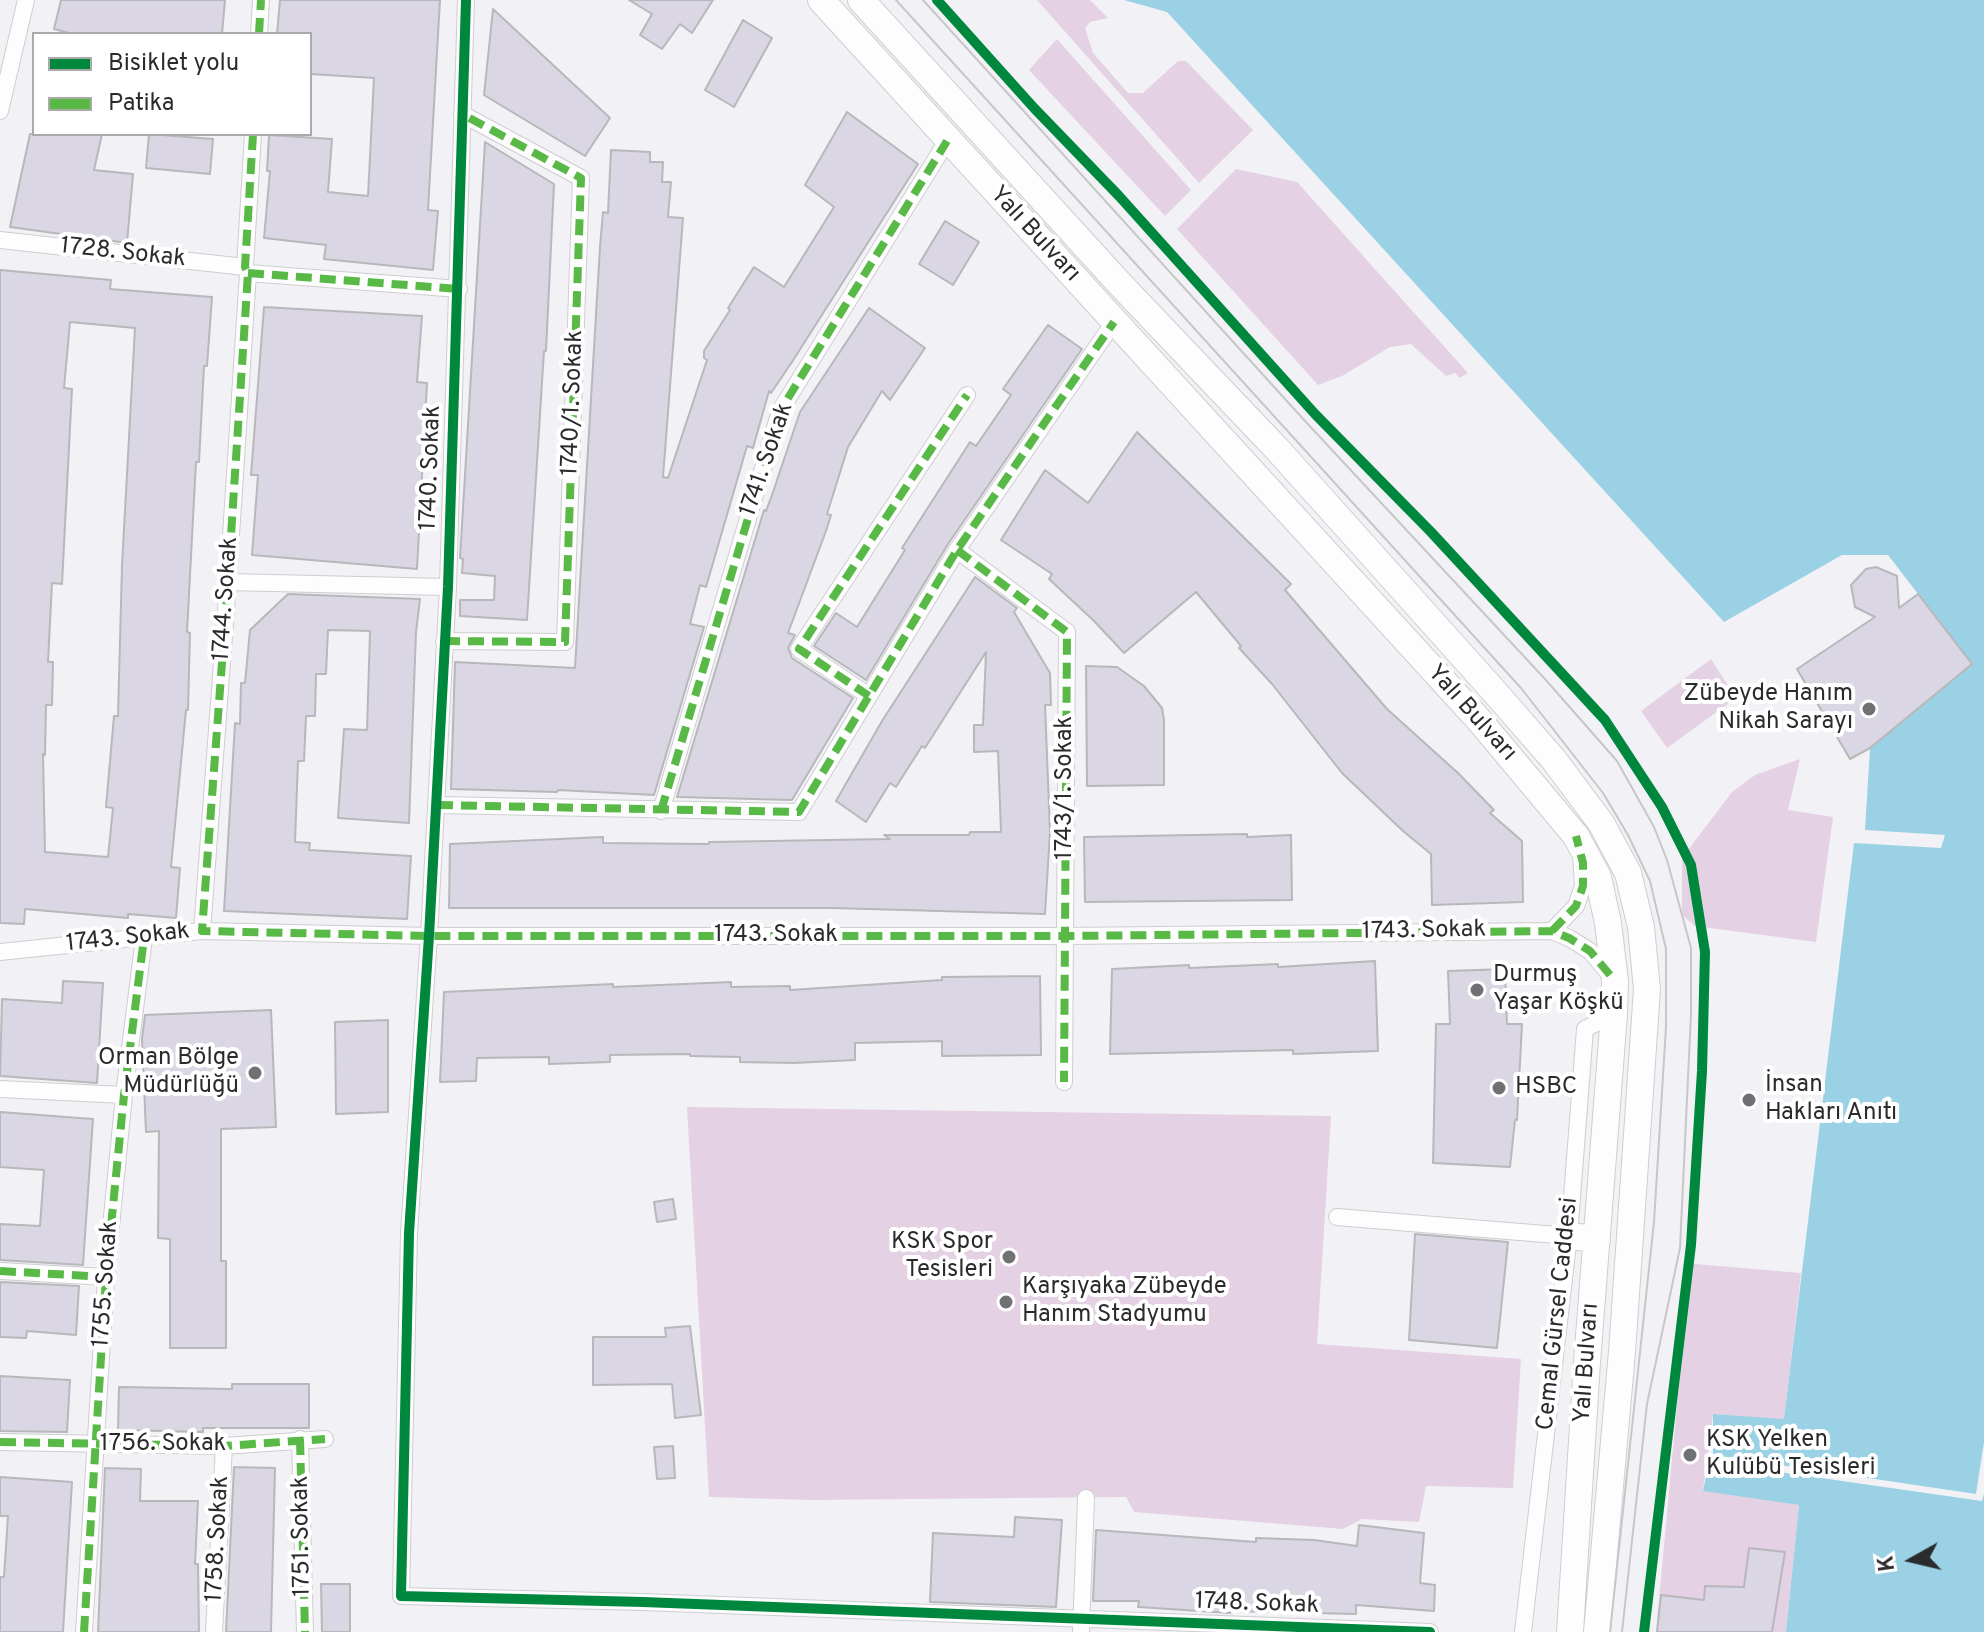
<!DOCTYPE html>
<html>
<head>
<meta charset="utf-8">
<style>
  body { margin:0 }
  #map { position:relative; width:1984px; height:1632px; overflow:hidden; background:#f2f2f6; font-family:Overpass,sans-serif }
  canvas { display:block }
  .legend { position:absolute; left:32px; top:32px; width:280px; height:104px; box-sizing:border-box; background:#fff; border:2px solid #aaaaab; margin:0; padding:10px 14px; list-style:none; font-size:24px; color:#2a2b2d }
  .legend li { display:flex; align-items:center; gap:16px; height:40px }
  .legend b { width:40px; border:2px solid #aaaaab }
  .north { position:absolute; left:1872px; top:1520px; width:80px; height:80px; -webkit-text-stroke:6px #fff; paint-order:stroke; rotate:262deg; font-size:22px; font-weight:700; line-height:32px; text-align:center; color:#2a2b2d }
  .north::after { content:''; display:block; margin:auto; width:28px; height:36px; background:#2a2b2d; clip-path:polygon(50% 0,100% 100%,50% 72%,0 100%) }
</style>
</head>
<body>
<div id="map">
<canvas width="1984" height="1632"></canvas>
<ul class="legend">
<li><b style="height:10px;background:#00873e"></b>Bisiklet yolu</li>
<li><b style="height:10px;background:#58b947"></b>Patika</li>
</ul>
<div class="north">K</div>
</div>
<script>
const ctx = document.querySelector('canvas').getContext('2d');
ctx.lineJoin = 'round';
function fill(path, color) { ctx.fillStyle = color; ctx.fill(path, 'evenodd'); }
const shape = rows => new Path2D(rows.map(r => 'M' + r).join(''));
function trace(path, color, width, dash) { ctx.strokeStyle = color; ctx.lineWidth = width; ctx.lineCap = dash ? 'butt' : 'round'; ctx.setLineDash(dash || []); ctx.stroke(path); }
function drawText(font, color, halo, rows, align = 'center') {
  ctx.font = font + ' Overpass,sans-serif'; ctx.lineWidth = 8; ctx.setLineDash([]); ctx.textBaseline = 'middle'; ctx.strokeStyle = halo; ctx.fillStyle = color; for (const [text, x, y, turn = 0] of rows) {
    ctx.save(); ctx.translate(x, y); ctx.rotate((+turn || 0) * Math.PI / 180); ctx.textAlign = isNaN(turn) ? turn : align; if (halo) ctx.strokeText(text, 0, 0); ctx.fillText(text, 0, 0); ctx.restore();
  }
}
fill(shape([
  [1037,0,1090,0,1108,18,1090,22,1085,28,1093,53,1128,93,1143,93,1178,61,1186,61,1253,130,1199,183],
  [1057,39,1191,190,1165,216,1029,70],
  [1236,169,1297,182,1468,373,1460,378,1455,373,1446,376,1411,344,1390,347,1342,376,1318,385,1177,229],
  [1711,659,1736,698,1667,748,1641,711],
  [1800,759,1788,810,1833,817,1816,942,1695,926,1682,915,1682,858,1732,792,1755,775],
  [687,1107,1331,1116,1317,1344,1521,1359,1513,1488,1426,1486,1419,1522,1362,1519,1343,1529,1134,1512,1126,1497,810,1500,709,1497],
  [1684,1263,1801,1273,1784,1420,1713,1414,1703,1490,1799,1505,1786,1632,1656,1632,1682,1351]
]), '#e5d1e4');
fill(shape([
  [1124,0,1984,0,1984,1442,1976,1494,1713,1455,1713,1414,1784,1419,1854,843,1941,848,1945,835,1865,830,1870,748,1972,664,1888,555,1842,555,1724,622,1167,12],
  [1709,1462,1982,1501,1984,1494,1984,1632,1786,1632,1799,1505,1703,1491]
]), '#9ad1e4');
const building = shape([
  [61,0,225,0,222,34,73,34,54,29,61,0],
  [280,0,440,0,428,210,438,211,433,270,324,259,326,245,264,238,270,171,267,171,269,135,332,139,328,192,368,196,374,78,310,74,310,34,277,34,280,0],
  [629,0,713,0,692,33,680,24,662,49,640,35,652,14,629,0],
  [493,9,610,118,585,156,484,95,493,9],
  [743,20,772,38,734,107,705,90,743,20],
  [847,112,918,164,792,362,771,393,769,391,753,448,747,446,706,587,700,585,690,624,704,627,654,795,558,790,557,792,451,789,455,662,575,668,600,247,603,212,608,213,611,150,650,152,650,162,663,162,662,182,671,182,668,217,683,218,663,477,668,478,707,360,704,358,704,351,730,310,728,308,754,267,784,287,834,207,805,185,847,112],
  [30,134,102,134,94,170,133,174,127,243,10,227,30,134],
  [149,134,213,139,210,174,146,168,149,134],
  [485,142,554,184,546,351,544,351,527,620,460,616,460,600,494,600,495,576,462,573,463,559,460,558,485,142],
  [945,221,979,242,953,285,919,264,945,221],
  [0,270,111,280,110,289,212,297,207,366,204,366,199,462,196,462,187,632,190,633,188,710,186,710,171,867,180,868,176,918,128,914,128,918,25,909,24,924,0,923,0,270],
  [70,322,135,328,122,565,118,716,114,716,106,807,113,808,108,857,45,852,43,754,45,755,46,705,52,705,53,662,48,662,52,583,62,584,72,389,64,388,70,322],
  [264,307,422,316,417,382,427,383,417,569,252,555,258,475,251,475,264,307],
  [869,308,925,348,890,400,882,391,848,447,827,514,831,515,826,531,788,633,795,635,788,648,792,658,853,698,792,800,677,797,764,510,766,511,772,495,800,412,869,308],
  [1048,325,1082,349,948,544,866,680,814,646,836,613,857,627,905,550,902,548,970,442,976,446,1011,395,1003,389,1048,325],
  [1137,432,1291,584,1285,590,1387,709,1458,773,1494,810,1490,813,1522,841,1523,902,1432,905,1431,854,1403,831,1342,773,1272,684,1239,648,1241,646,1196,592,1124,653,1094,621,1049,579,1052,574,1001,540,1045,470,1088,503,1137,432],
  [1876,567,1897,576,1899,608,1918,594,1972,664,1870,748,1850,759,1797,669,1875,617,1855,607,1851,585,1866,569,1876,567],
  [975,577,1017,608,1014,612,1050,673,1051,705,1045,705,1050,832,1045,914,833,908,449,908,450,844,603,837,603,843,709,844,709,842,890,839,884,835,969,835,970,832,1001,832,998,751,974,752,974,725,983,725,986,652,925,748,922,746,896,787,890,783,866,822,836,801,882,721,975,577],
  [288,594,420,599,416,632,409,823,338,818,344,729,367,730,370,631,328,630,326,674,316,674,315,716,306,716,304,761,298,761,295,842,310,843,309,850,411,856,407,919,224,911,235,723,240,724,241,683,245,683,250,630,288,594],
  [1086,666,1117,667,1144,686,1162,708,1164,720,1164,785,1087,786,1086,666],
  [1247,834,1247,837,1291,835,1292,900,1085,902,1084,837,1247,834],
  [1375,961,1378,1051,1293,1054,1293,1050,1110,1054,1112,969,1189,965,1189,968,1278,964,1278,967,1375,961],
  [1505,969,1507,1024,1522,1024,1517,1120,1515,1120,1510,1167,1433,1163,1436,1024,1450,1024,1448,971,1505,969],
  [1040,976,1041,1055,942,1056,942,1041,855,1043,855,1060,794,1063,740,1062,740,1057,690,1056,690,1054,610,1055,610,1062,549,1064,549,1057,477,1058,476,1081,440,1082,444,992,613,984,613,987,731,982,731,987,790,986,790,990,942,980,942,977,1040,976],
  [63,981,103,983,97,1083,0,1076,2,999,62,1003,63,981],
  [271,1010,276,1127,221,1129,221,1261,226,1261,226,1348,170,1348,170,1239,158,1238,159,1131,146,1132,142,1039,145,1015,271,1010],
  [388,1020,388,1112,336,1114,335,1022,388,1020],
  [0,1112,93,1119,83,1265,0,1260,0,1224,40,1226,44,1170,0,1167,0,1112],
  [673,1199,676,1219,657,1222,654,1202,673,1199],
  [1415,1234,1508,1242,1497,1348,1409,1340,1415,1234],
  [0,1282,79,1286,76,1335,27,1331,26,1338,0,1337,0,1282],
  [690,1326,701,1415,675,1418,672,1384,593,1385,593,1337,666,1337,665,1328,690,1326],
  [0,1376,70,1380,67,1432,0,1431,0,1376],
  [232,1384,309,1384,309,1428,203,1428,203,1432,118,1430,119,1387,232,1389,232,1384],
  [673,1446,675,1478,657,1479,654,1447,673,1446],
  [234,1467,275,1468,271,1632,226,1632,234,1467],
  [105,1468,141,1469,140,1501,198,1501,195,1564,198,1564,199,1632,98,1632,105,1468],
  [0,1477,72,1482,63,1632,0,1632,0,1577,4,1577,8,1516,0,1516,0,1477],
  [1015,1517,1062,1520,1056,1607,930,1602,933,1533,1014,1537,1015,1517],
  [1359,1525,1424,1533,1420,1583,1435,1585,1434,1611,1356,1605,1356,1614,1231,1611,1230,1613,1138,1607,1139,1601,1093,1601,1096,1530,1256,1542,1256,1538,1314,1540,1357,1546,1359,1525],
  [1749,1548,1785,1552,1772,1632,1657,1632,1661,1595,1704,1600,1705,1586,1744,1587,1749,1548],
  [321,1584,350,1584,350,1632,322,1632,321,1584]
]);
fill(building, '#dad6e3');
trace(building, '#b8b7ba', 2);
const minor = shape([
  [466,0,448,587,429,936,409,1233,401,1596,643,1602,1430,1632],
  [259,34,261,0],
  [0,111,26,0],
  [0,240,245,267],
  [248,273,459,289],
  [957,550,1067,632,1064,1082],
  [228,582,448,587],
  [444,641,565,642,581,178,462,114],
  [869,696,799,649,967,395],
  [437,805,799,812,957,550,1114,322],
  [661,811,780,411,947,141],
  [202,931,228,582,248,273,245,267,253,134],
  [1552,931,1576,906,1583,886,1581,855],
  [0,952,202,931,429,936,1064,936,1552,931,1569,938,1590,951,1612,977],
  [0,1089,124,1095],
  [1337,1217,1569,1236],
  [0,1271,106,1277],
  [300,1439,305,1632],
  [0,1442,224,1446,325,1439],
  [84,1632,106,1277,124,1095,144,938],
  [214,1632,224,1446],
  [1081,1632,1086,1498],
  [1523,1632,1569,1236,1585,1029,1614,1014]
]);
const primary = shape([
  [821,0,1479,720,1576,836,1598,877,1608,923,1615,981,1614,1014,1587,1362,1570,1632],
  [861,0,1119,283,1277,449,1493,690,1554,760,1601,823,1628,873,1641,927,1647,989,1622,1352,1597,1632],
  [1569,1236,1597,1239]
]);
trace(minor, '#ceced1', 18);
trace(primary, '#ceced1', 28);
trace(minor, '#fdfdfe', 16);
trace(primary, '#fdfdfe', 26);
trace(shape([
  [896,0,1521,688,1603,793,1628,835,1650,881,1666,949,1666,1027,1654,1222,1610,1632],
  [923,0,1305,421,1545,679,1617,761,1654,827,1667,860,1691,948,1691,1014,1680,1248,1647,1404,1622,1632]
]), '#c7c7c7', 2);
trace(shape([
  [259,34,261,0],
  [253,134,245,267,248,273,228,582,202,931,429,936,1064,936,1552,931,1569,938,1590,951,1615,981],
  [248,273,459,289],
  [957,550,1067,632,1064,1082],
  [444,641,565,642,581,178,462,114],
  [869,696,799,649,967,395],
  [437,805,799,812,957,550,1114,322],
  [661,811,780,411,947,141],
  [1552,931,1576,906,1583,886,1583,863,1576,836],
  [0,1271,106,1277],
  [300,1439,305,1632],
  [0,1442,224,1446,325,1439],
  [84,1632,106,1277,124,1095,144,938]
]), '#58b947', 8, [16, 8]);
trace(shape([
  [466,0,448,587,429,936,409,1233,401,1596,643,1602,1430,1632],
  [937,0,1034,108,1119,196,1315,414,1431,532,1605,720,1662,807,1691,865,1705,952,1702,1071,1691,1245,1644,1632]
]), '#00873e', 10);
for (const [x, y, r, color] of [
  [1869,709,8,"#707173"],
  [1477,990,8,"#707173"],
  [255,1073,8,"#707173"],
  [1499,1088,8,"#707173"],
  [1749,1100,8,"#707173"],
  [1009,1257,8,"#707173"],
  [1006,1302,8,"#707173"],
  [1690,1455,8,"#707173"]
]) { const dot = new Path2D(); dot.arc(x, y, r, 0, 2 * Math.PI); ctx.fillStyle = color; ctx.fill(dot); trace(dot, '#fff', 3); }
drawText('24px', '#2a2b2d', '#fff', [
  ["Yalı Bulvarı",1034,235,47],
  ["1728. Sokak",123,254,6],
  ["1740/1. Sokak",574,403,-88],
  ["1741. Sokak",768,460,-71],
  ["1740. Sokak",432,468,-88],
  ["1744. Sokak",227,599,-86],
  ["Yalı Bulvarı",1471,714,48],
  ["1743/1. Sokak",1066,788,-90],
  ["1743. Sokak",1424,932,-1],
  ["1743. Sokak",776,936],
  ["1743. Sokak",128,939,-6],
  ["1755. Sokak",107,1284,-86],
  ["Cemal Gürsel Caddesi",1559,1314,-84],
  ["Yalı Bulvarı",1588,1363,-86],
  ["1756. Sokak",163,1445],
  ["1751. Sokak",303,1536,-91],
  ["1758. Sokak",219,1539,-87],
  ["1748. Sokak",1257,1605,2]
]);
drawText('24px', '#2a2b2d', '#fff', [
  ["Zübeyde Hanım",1853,695,"right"],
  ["Nikah Sarayı",1853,723,"right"],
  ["Durmuş",1493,976],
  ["Yaşar Köşkü",1493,1004],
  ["Orman Bölge",239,1059,"right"],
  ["Müdürlüğü",239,1087,"right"],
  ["İnsan",1765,1086],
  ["Hakları Anıtı",1765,1114],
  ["HSBC",1515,1088],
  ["KSK Spor",993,1243,"right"],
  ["Tesisleri",993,1271,"right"],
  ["Karşıyaka Zübeyde",1022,1288],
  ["Hanım Stadyumu",1022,1316],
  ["KSK Yelken",1706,1441],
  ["Kulübü Tesisleri",1706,1469]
], 'left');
</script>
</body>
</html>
